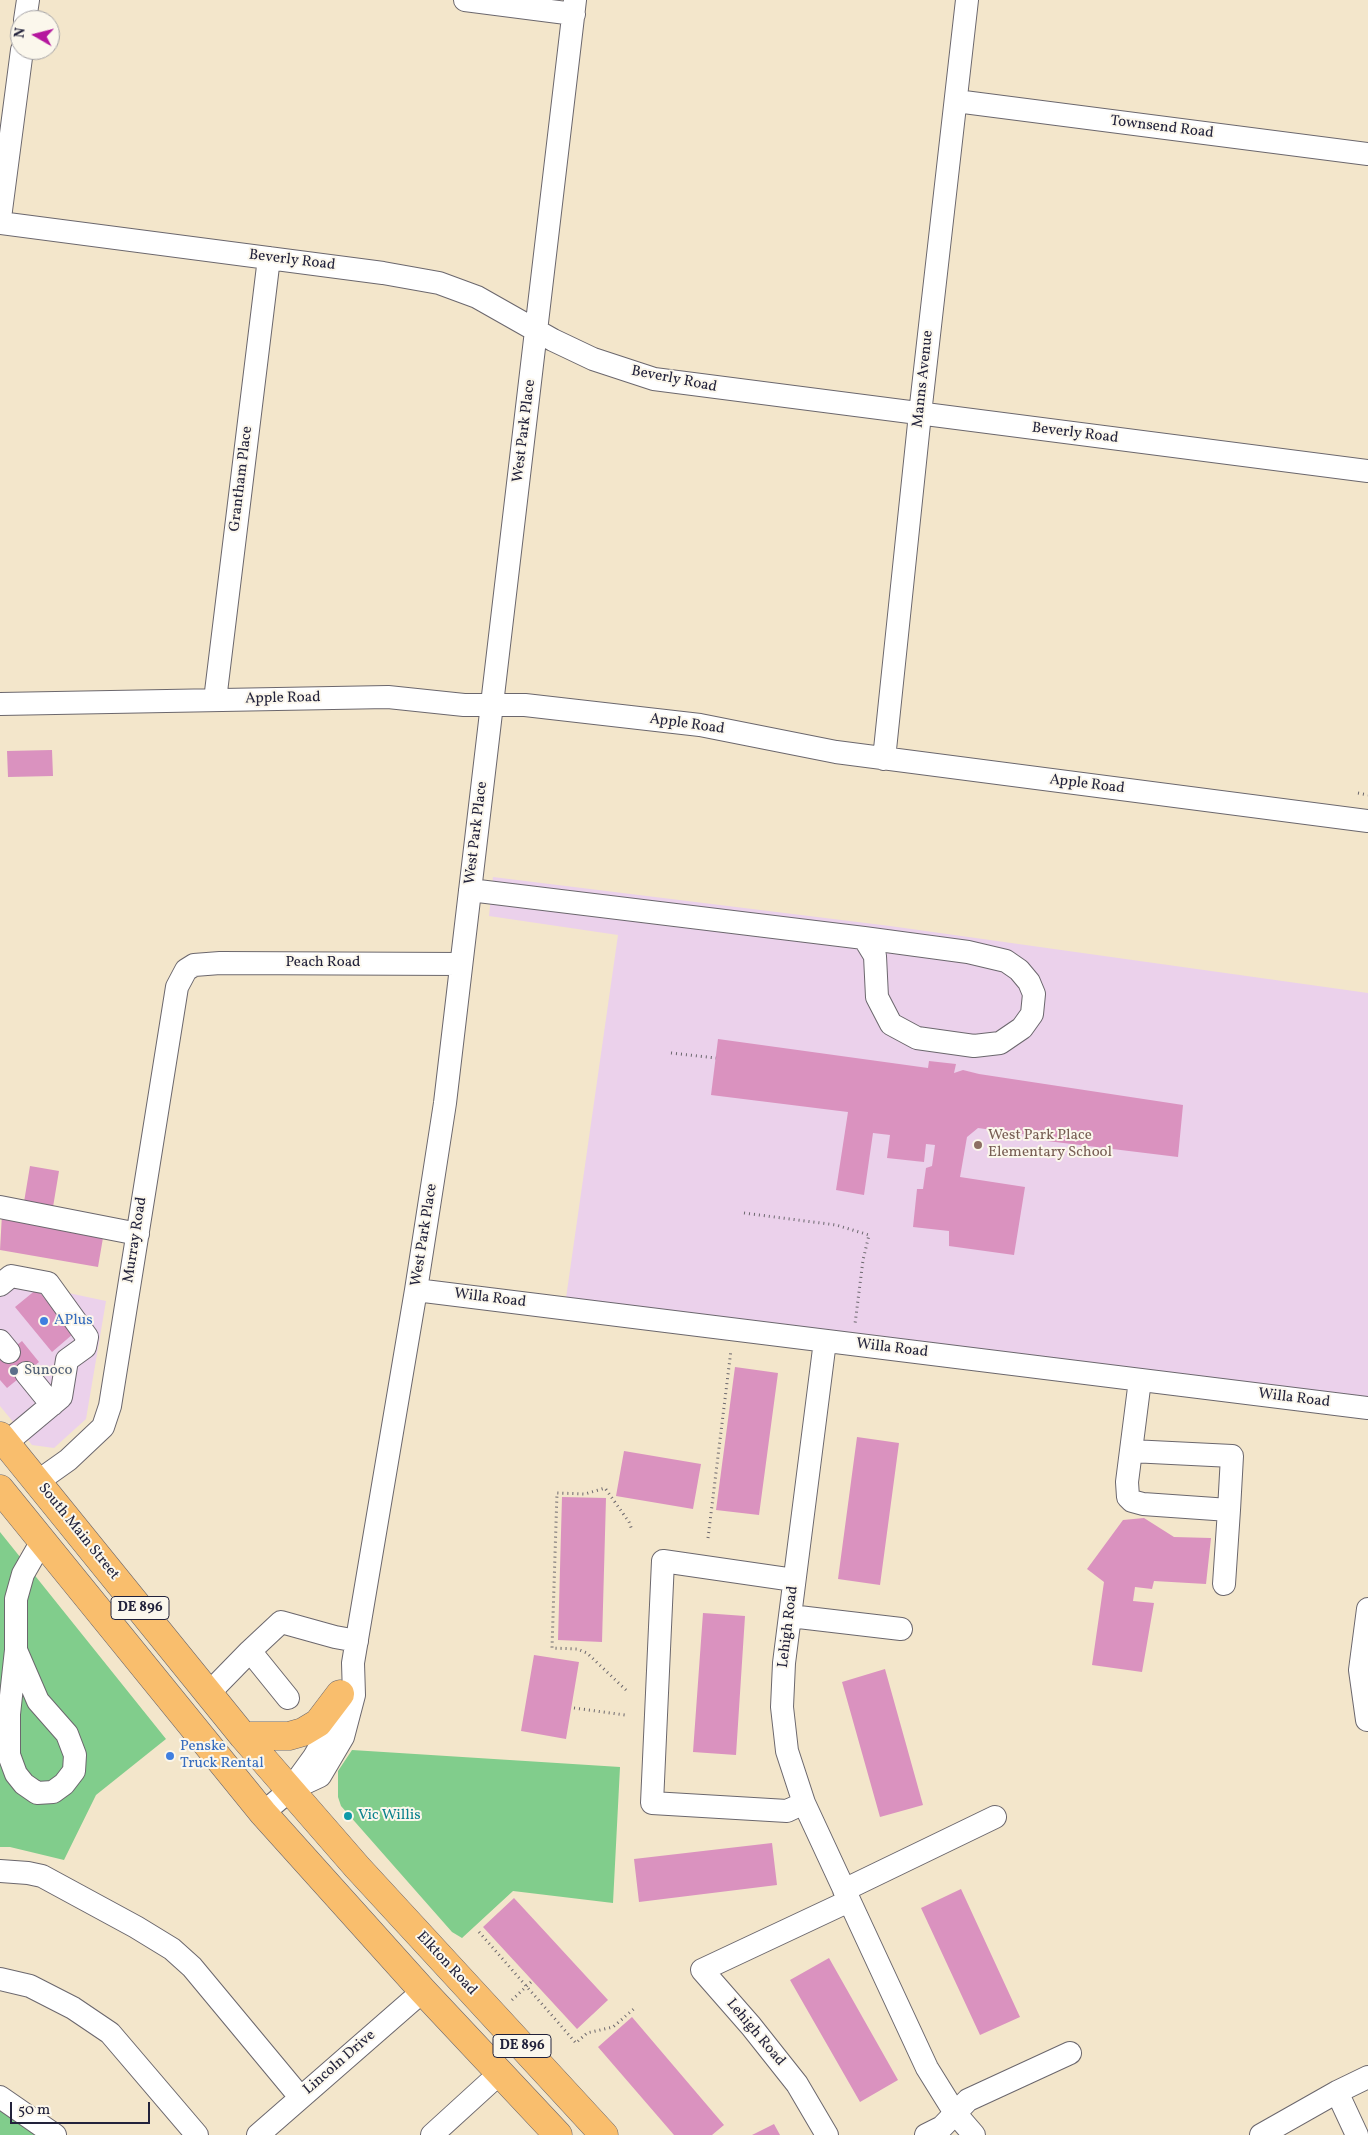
<!DOCTYPE html>
<html>
<head>
<meta charset="utf-8">
<style>
  body { margin:0 }
  #map { position:relative; width:1368px; height:2135px; overflow:hidden; background:#f3e6cb; font-family:Vollkorn,serif }
  canvas { display:block }
  .north { position:absolute; left:10px; top:10px; width:50px; height:50px; box-sizing:border-box; background:#fbf7ec; border:1px solid #a4a2a5; border-radius:50%; rotate:278deg; font-size:14px; font-weight:700; line-height:20px; text-align:center; color:#22223b }
  .north::after { content:''; display:block; margin:auto; width:18px; height:22px; background:#b5179e; clip-path:polygon(50% 0,100% 100%,50% 72%,0 100%) }
  .scale { position:absolute; left:10px; top:2102px; width:140px; height:22px; box-sizing:border-box; border:2px solid #22223b; border-top:0; padding-left:6px; font-size:15px; line-height:18px; white-space:nowrap; color:#22223b; -webkit-text-stroke:4px #fbf7ec; paint-order:stroke }
</style>
</head>
<body>
<div id="map">
<canvas width="1368" height="2135"></canvas>
<div class="north">N</div>
<div class="scale">50 m</div>
</div>
<script>
const ctx = document.querySelector('canvas').getContext('2d');
ctx.lineJoin = 'round';
function fill(path, color) { ctx.fillStyle = color; ctx.fill(path, 'evenodd'); }
const shape = rows => new Path2D(rows.map(r => 'M' + r).join(''));
function trace(path, color, width, dash) { ctx.strokeStyle = color; ctx.lineWidth = width; ctx.lineCap = dash ? 'butt' : 'round'; ctx.setLineDash(dash || []); ctx.stroke(path); }
function drawText(font, color, halo, rows, align = 'center') {
  ctx.font = font + ' Vollkorn,serif'; ctx.lineWidth = 4; ctx.setLineDash([]); ctx.textBaseline = 'middle'; ctx.strokeStyle = halo; ctx.fillStyle = color; for (const [text, x, y, turn = 0] of rows) {
    ctx.save(); ctx.translate(x, y); ctx.rotate((+turn || 0) * Math.PI / 180); ctx.textAlign = isNaN(turn) ? turn : align; if (halo) ctx.strokeText(text, 0, 0); ctx.fillText(text, 0, 0); ctx.restore();
  }
}
fill(shape([
  [493,877,890,926,1368,993,1368,1402,566,1298,618,935,489,916],
  [17,1282,106,1301,86,1419,54,1448,32,1445,0,1406,0,1294]
]), '#ebd1eb');
fill(shape([
  [0,1532,166,1739,96,1795,64,1860,10,1847,0,1847],
  [352,1750,620,1767,613,1903,513,1891,462,1938,452,1932,341,1806,338,1797,338,1771],
  [0,2104,43,2135,0,2135]
]), '#81cd8c');
fill(shape([
  [52,750,53,776,8,777,7,751],
  [718,1039,928,1068,929,1061,956,1064,954,1073,963,1070,979,1074,1183,1105,1178,1157,1039,1140,1029,1135,978,1128,967,1137,960,1177,1025,1187,1014,1255,949,1246,949,1231,913,1227,917,1189,923,1189,926,1168,932,1166,935,1145,926,1144,924,1162,887,1158,890,1135,873,1133,864,1195,836,1190,848,1112,711,1095],
  [30,1166,59,1171,53,1207,24,1202],
  [2,1214,104,1232,98,1267,0,1250],
  [37,1289,73,1334,52,1352,15,1307],
  [22,1341,39,1362,7,1388,0,1380,0,1359],
  [735,1367,778,1373,759,1515,716,1510],
  [857,1437,899,1443,880,1585,838,1579],
  [624,1451,701,1464,693,1509,616,1496],
  [562,1497,606,1498,602,1642,558,1640],
  [1144,1518,1174,1537,1211,1538,1206,1584,1154,1581,1152,1589,1135,1587,1133,1601,1154,1603,1142,1672,1092,1665,1104,1582,1087,1569,1123,1520],
  [703,1613,745,1616,736,1755,693,1752],
  [534,1655,579,1662,566,1739,521,1731],
  [885,1669,923,1805,880,1817,842,1682],
  [772,1843,777,1885,639,1902,634,1859],
  [961,1889,1020,2017,980,2035,921,1908],
  [514,1898,608,2000,577,2029,483,1927],
  [829,1958,898,2080,860,2102,790,1980],
  [632,2017,724,2125,712,2135,674,2135,598,2047],
  [774,2124,780,2135,752,2135]
]), '#da92bf');
const minor = shape([
  [465,0,574,14],
  [25,20,28,0],
  [956,101,1368,154],
  [0,218,22,50],
  [0,223,383,273,439,283,477,297,553,340,593,359,654,379,1368,471],
  [215,700,269,258],
  [0,704,388,697,464,705,525,705,700,725,836,752,1368,821],
  [884,759,920,414,967,0],
  [470,890,864,938,968,952,1006,961,1019,970,1029,982,1034,994,1032,1014,1022,1028,1000,1043,974,1046,917,1038,891,1024,877,997,875,956,864,938],
  [0,1207,138,1234],
  [0,1285,11,1276,48,1283,87,1337,85,1347,67,1360,61,1397,6,1443],
  [416,1290,1368,1408],
  [0,1341,9,1352],
  [825,1341,784,1663,782,1707,787,1751,804,1803,927,2068,955,2113,974,2135],
  [26,1373,52,1405],
  [1140,1380,1127,1482,1128,1497,1132,1501,1143,1504,1229,1510,1224,1584],
  [1131,1451,1232,1456,1229,1510],
  [37,1482,68,1460,103,1427,110,1406,177,987,186,970,194,965,220,963,461,964],
  [794,1580,663,1561,652,1803,787,1811,804,1803],
  [790,1616,901,1629],
  [16,1650,38,1701,67,1734,75,1755,74,1771,64,1784,53,1792,37,1793,24,1784,16,1774,9,1755,9,1714,16,1650,16,1599,23,1574,42,1541],
  [250,1651,288,1698],
  [209,1693,250,1651,281,1622,335,1637,357,1641],
  [1367,1720,1360,1670,1368,1609],
  [290,1790,320,1776,343,1737,354,1695,353,1663,416,1290,445,1103,575,0],
  [263,1813,290,1790,314,1757,328,1732,336,1708],
  [0,1871,28,1873,42,1876,136,1927,172,1949,192,1967,300,2097],
  [844,1890,995,1817],
  [0,1979,30,1986,73,2008,110,2033,197,2135],
  [1337,2092,1357,2135],
  [0,2097,55,2135],
  [258,2135,423,1991],
  [432,2135,500,2073],
  [827,2135,797,2084,751,2026,702,1970,849,1901],
  [926,2135,942,2127,968,2100,1070,2053],
  [1261,2135,1337,2092,1368,2077]
]);
const major = shape([
  [0,1436,243,1736,290,1790,357,1867,604,2135],
  [0,1489,263,1813,423,1991,558,2135],
  [243,1736,289,1736,303,1732,318,1723,340,1694]
]);
trace(minor, '#6b676d', 24);
trace(major, '#6b676d', 29);
trace(shape([
  [1358,793,1368,795],
  [671,1053,716,1058],
  [744,1213,836,1225,869,1235,863,1260,855,1324],
  [708,1538,731,1350],
  [626,1690,587,1653,577,1649,552,1648,557,1493,585,1494,605,1488,629,1522,632,1530],
  [574,1708,625,1715],
  [479,1932,576,2043,587,2033,613,2027,636,2007],
  [512,2000,531,1982]
]), '#6b676d', 3, [1, 4]);
trace(minor, '#fff', 22);
trace(major, '#f9be6d', 28);
for (const [x, y, r, color] of [
  [978,1145,5,"#8d6e63"],
  [44,1321,5,"#3f7fe0"],
  [14,1371,5,"#5c6f8a"],
  [170,1756,5,"#3f7fe0"],
  [348,1816,5,"#0f9aa8"]
]) { const dot = new Path2D(); dot.arc(x, y, r, 0, 2 * Math.PI); ctx.fillStyle = color; ctx.fill(dot); trace(dot, '#fbf7ec', 2); }
for (const [x, y, w] of [
  [140,1608,58],
  [522,2046,58]
]) { const box = new Path2D(); box.roundRect(x - w / 2, y - 11.5, w, 23, 4); ctx.fillStyle = '#fbf7ec'; ctx.fill(box); trace(box, '#22223b', 1); }
drawText('bold 14px', '#22223b', null, [
  ["DE 896",140,1608],
  ["DE 896",522,2046]
]);
drawText('15px', '#22223b', '#fbf7ec', [
  ["Townsend Road",1162,128,7],
  ["Beverly Road",292,261,7],
  ["Manns Avenue",924,379,-84],
  ["Beverly Road",674,380,11],
  ["West Park Place",525,431,-83],
  ["Beverly Road",1075,434,7],
  ["Grantham Place",242,479,-83],
  ["Apple Road",283,699,-1],
  ["Apple Road",687,725,8],
  ["Apple Road",1087,785,7],
  ["West Park Place",477,833,-83],
  ["Peach Road",323,963],
  ["West Park Place",425,1235,-81],
  ["Murray Road",136,1240,-81],
  ["Willa Road",490,1299,7],
  ["Willa Road",892,1349,7],
  ["Willa Road",1294,1399,7],
  ["South Main Street",78,1532,51],
  ["Lehigh Road",789,1627,-83],
  ["Elkton Road",446,1964,47],
  ["Lehigh Road",755,2033,50],
  ["Lincoln Drive",340,2063,-41]
]);
drawText('15px', '#785e54', '#fbf7ec', [
  ["West Park Place",988,1136],
  ["Elementary School",988,1153]
], 'left');
drawText('15px', '#366cbe', '#fbf7ec', [
  ["APlus",54,1321],
  ["Penske",180,1747],
  ["Truck Rental",180,1764]
], 'left');
drawText('15px', '#4e5e75', '#fbf7ec', [
  ["Sunoco",24,1371]
], 'left');
drawText('15px', '#0d838f', '#fbf7ec', [
  ["Vic Willis",358,1816]
], 'left');
</script>
</body>
</html>
